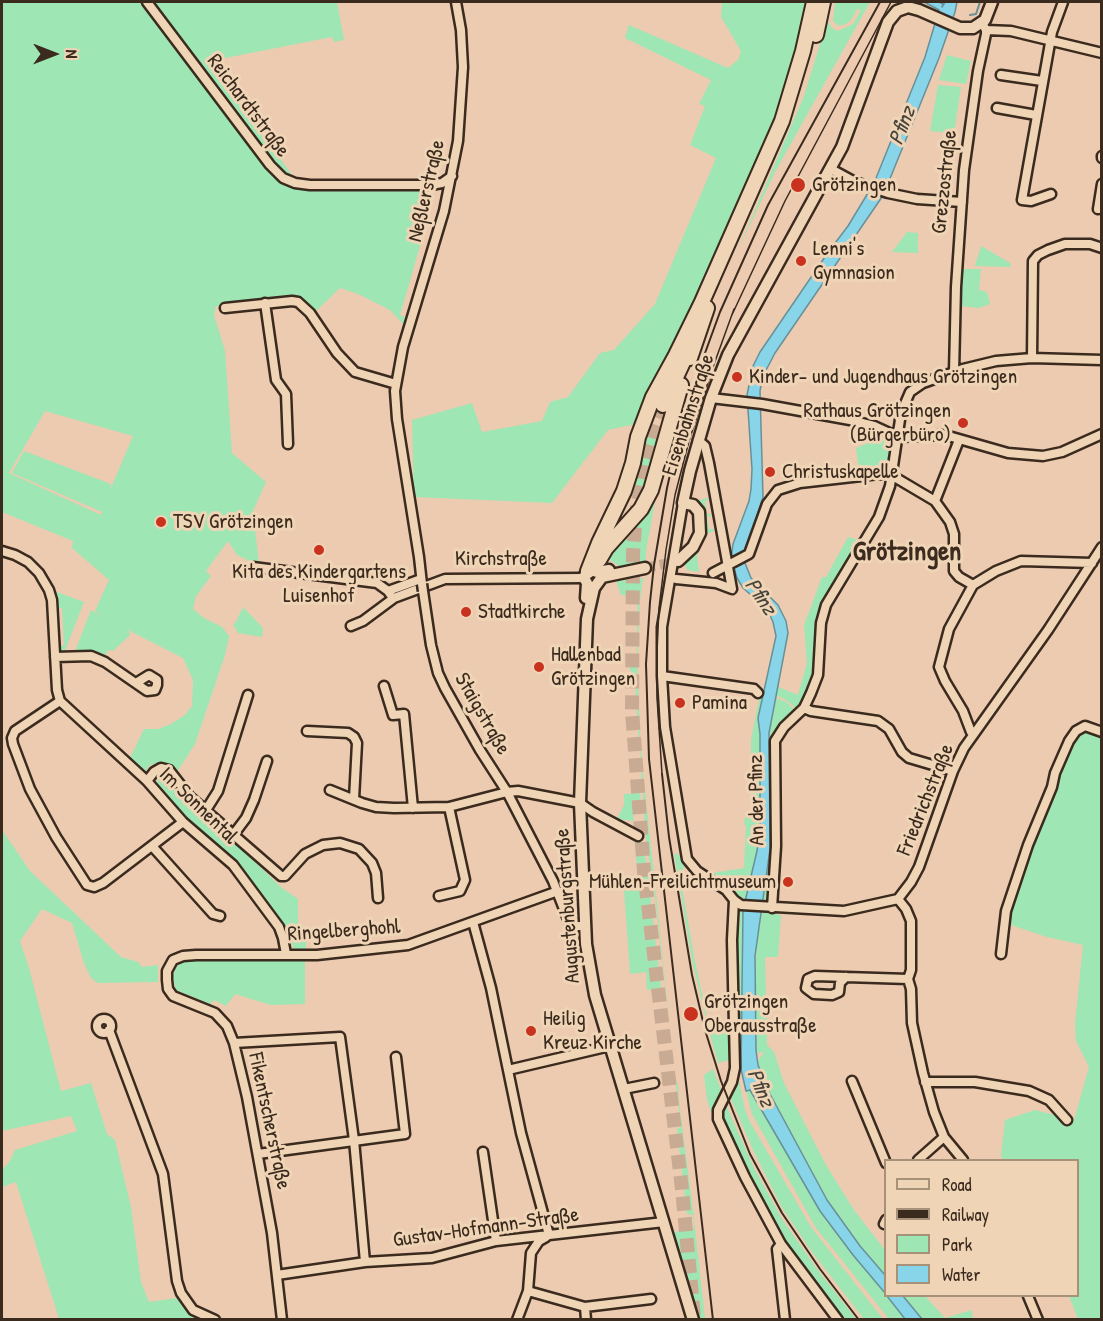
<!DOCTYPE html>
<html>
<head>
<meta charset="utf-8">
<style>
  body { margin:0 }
  #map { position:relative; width:1103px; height:1321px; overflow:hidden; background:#eccbb1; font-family:"Patrick Hand",sans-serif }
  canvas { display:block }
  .frame { position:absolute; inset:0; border:3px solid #3b2a1e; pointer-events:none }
  .legend { position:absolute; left:884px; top:1159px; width:195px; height:138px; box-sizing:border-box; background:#efd5b6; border:2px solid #a79179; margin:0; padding:8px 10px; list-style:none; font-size:18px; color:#3b2a1e }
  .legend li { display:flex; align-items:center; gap:12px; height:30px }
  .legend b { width:30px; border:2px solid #a79179 }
  .north { position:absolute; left:24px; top:24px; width:60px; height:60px; -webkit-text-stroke:4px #efd5b6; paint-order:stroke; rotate:90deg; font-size:16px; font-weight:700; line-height:24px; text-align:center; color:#3b2a1e }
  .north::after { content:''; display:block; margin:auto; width:21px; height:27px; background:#3b2a1e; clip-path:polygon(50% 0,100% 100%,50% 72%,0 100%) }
</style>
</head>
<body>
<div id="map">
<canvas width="1103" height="1321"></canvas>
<div class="frame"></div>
<ul class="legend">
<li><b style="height:8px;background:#efd5b6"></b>Road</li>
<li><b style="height:8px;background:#3b2a1e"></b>Railway</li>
<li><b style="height:16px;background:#9ee6b4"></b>Park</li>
<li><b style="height:16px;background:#88d4e8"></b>Water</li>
</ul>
<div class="north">N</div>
</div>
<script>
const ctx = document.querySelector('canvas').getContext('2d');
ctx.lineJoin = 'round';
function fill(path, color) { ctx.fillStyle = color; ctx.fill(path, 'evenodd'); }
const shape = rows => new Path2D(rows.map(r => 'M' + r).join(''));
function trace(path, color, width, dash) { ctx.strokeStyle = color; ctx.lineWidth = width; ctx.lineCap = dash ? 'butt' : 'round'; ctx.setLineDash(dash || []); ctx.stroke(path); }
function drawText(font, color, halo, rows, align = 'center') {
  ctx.font = font + ' "Patrick Hand",sans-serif'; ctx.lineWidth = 6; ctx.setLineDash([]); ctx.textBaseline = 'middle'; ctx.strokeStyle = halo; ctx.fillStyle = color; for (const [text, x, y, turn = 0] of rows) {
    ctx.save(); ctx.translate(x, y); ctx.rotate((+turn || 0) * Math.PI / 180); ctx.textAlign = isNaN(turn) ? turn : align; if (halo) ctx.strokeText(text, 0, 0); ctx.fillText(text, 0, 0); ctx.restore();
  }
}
fill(shape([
  [2,2,337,2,344,40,334,42,332,37,210,61,294,178,302,180,361,180,429,189,427,197,433,201,400,315,407,318,405,326,390,310,358,294,340,288,315,312,300,298,216,306,214,315,225,351,232,453,266,482,253,511,259,564,254,563,237,555,228,541,206,571,211,576,196,596,193,609,204,618,222,627,229,636,225,655,195,744,177,772,170,766,158,763,150,765,144,773,129,760,144,729,158,729,171,724,185,715,192,706,193,680,183,658,128,630,130,634,128,637,113,651,108,650,103,660,74,654,91,610,103,616,95,611,109,580,72,548,73,541,2,512],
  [45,411,133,436,111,488,111,484,24,451,12,473,102,512,101,515,9,473],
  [722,2,807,2,788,92,704,288,640,423,608,430,552,503,414,497,412,420,472,403,482,432,542,421,550,402,568,397,600,353,614,350,655,304,716,158,690,145,705,106,699,104,711,80,625,38,629,25,728,68,738,60,741,51,721,17],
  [829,2,831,2,828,21,832,28,838,31,853,24,861,10,857,9,851,20,846,24,839,26,833,21,835,2,870,2,775,172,737,252,804,96,820,44],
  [947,55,971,61,966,84,939,80],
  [938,85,961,87,954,133,930,131],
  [907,232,918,233,918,253,892,252],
  [981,246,1010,263,1011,267,975,266],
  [963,269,981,269,979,290,987,292,990,304,979,308,960,306],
  [657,404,649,430,660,434,642,498,629,489,643,429],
  [876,432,892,440,888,465,859,470,856,448,866,444],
  [654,495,656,496,647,545,645,564,619,566,610,560,608,555],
  [708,498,709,500,705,501,707,514,711,514,711,516,707,517,709,529,714,529,714,531,706,534,698,553,697,557,699,572,687,570,684,561,703,537,705,526,703,510,694,501],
  [848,537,861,541,824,604,814,675,804,702,798,710,786,700,776,695,778,687,798,695,807,663,804,625,822,577,826,577],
  [643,578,640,601,637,662,641,753,671,1035,654,888,646,841,635,682,629,666,629,663,636,662,638,596,621,595,617,584,617,581],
  [57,592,84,602,64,653,59,653,58,646,64,645,62,608,56,608,54,594],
  [243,607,263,628,262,637,238,633,233,624,236,622],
  [760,695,763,696,758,718,760,734,760,827,757,851,745,899,738,896,726,882,712,873,744,868,746,825,744,825,745,817,751,817,751,740],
  [776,698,786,702,796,711,773,735,771,745,772,842,767,896,765,901,761,901,770,849,768,756,770,724],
  [1088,729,1102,735,1101,1319,1078,1319,1069,1296,1078,1296,1078,1160,1003,1160,1001,1155,1005,1120,1035,1110,1074,1120,1089,1067,1076,1041,1075,1024,1083,945,1047,937,1011,925,1006,925,1027,857,1058,774,1079,733],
  [161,777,167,778,184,801,238,846,282,888,298,899,298,924,306,928,306,952,294,949,287,932,235,862,185,819,157,784,158,779],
  [640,793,641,813,633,814,634,821,617,819,624,805,624,794],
  [2,830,30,871,121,957,138,962,142,967,158,965,158,982,98,983,91,978,84,963,72,923,42,909,20,941,29,968,61,1091,91,1083,107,1134,115,1140,131,1207,141,1282,149,1302,176,1298,186,1294,200,1308,215,1317,236,1319,59,1319,16,1182,2,1187,2,1170,10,1161,15,1150,77,1131,71,1116,2,1131],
  [634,836,643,845,647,868,661,988,647,990,646,972,630,974,624,889,639,887],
  [674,853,681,856,684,867,680,876,694,956,709,1027,729,1025,729,1060,718,1063,708,1027,692,960],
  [740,910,743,910,742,1051,741,1056,740,1056,737,957],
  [760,912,781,915,778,957,765,957,767,1045,774,1052,784,1083,826,1165,854,1210,885,1250,885,1275,860,1246,827,1200,761,1076,758,1061,764,1052,756,1053,754,979],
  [201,958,305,958,305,1004,271,1005,235,994,226,1006,214,1000,210,1004,176,990,173,978,175,969,183,960],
  [713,1069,722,1093,714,1107,712,1114,707,1100,704,1075],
  [738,1076,745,1110,750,1122,811,1227,883,1319,864,1319,812,1252,781,1206,753,1150,729,1094],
  [678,1083,679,1102,693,1210,705,1319,696,1319,673,1237,675,1236,674,1232,694,1228,693,1215,687,1214,677,1129,681,1127,676,1084],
  [750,1090,820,1211,905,1319,889,1319,816,1228,752,1114,746,1091],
  [725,1103,753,1166,782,1219,817,1269,856,1319,843,1319,790,1251,780,1234,731,1145,723,1123,722,1116],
  [903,1296,925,1296,945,1318,972,1310,973,1319,922,1319]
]), '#9ee6b4');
const water = shape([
  [924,2,939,2,943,4,942,7,945,2,957,2,955,12,939,58,887,186,882,197,775,353,763,376,760,391,763,497,747,549,745,563,751,578,778,605,786,621,788,633,769,733,770,849,755,956,756,1050,758,1065,770,1094,827,1200,860,1246,885,1275,885,1293,853,1255,820,1211,750,1090,746,1091,741,1069,743,910,757,851,760,827,760,734,758,718,776,636,773,622,767,609,743,588,737,578,731,558,733,544,749,501,751,489,752,469,747,395,753,366,760,352,829,251,848,226,874,183,925,57,939,10,924,2],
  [887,1296,903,1296,922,1319,905,1319,887,1296]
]);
fill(water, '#88d4e8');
trace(water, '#699097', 1.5);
trace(shape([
  [970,15,976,14,980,2]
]), '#699097', 2);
trace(shape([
  [645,568,678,561]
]), '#c9ab94', 10, [10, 5]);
trace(shape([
  [663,405,646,459,636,512,633,554,632,711,644,871,682,1189,694,1317]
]), '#c9ab94', 14, [14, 7]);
const minor = shape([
  [147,2,270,165,283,178,295,183,310,185,431,185,442,183,452,176],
  [986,30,1011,31,1102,53],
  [1001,75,1042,81],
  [997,108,1036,115],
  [1102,156,1102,158],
  [831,169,855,182,888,193,917,199,962,202],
  [1051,194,1031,201,1022,200,1052,32,1063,2],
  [1098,209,1102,184],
  [265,303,276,380,286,394,288,444],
  [225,308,292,301,298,302,310,313,337,353,355,372,396,384],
  [1032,358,1033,261,1038,255,1048,250,1065,244,1090,244,1102,248],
  [954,372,956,287,964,170,978,71,986,34,986,30,982,23],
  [711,398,762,404,850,420,874,426,898,437,945,435,1008,453,1043,456,1062,452,1102,434],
  [935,501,959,440],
  [683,503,662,627,662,676,665,727,687,859,697,871,726,890,734,900,741,905,844,911,898,899,911,882,919,867,953,771,964,748,1048,630,1102,547],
  [2,551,15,555,28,562,39,573,49,590,52,600,57,690,60,701],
  [253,567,377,583,388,591],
  [713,573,749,554,767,504,778,490,800,483,879,474,891,475,935,501,950,522,954,534,954,571,959,577,973,585],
  [676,579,716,583,732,589,709,463,705,446,698,440],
  [422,584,419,557,397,419,395,391,403,347,444,211,458,141,463,67,461,30,456,2],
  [423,591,431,645,438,673,445,688,480,750,507,792,553,881,569,922,575,926,585,926],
  [390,594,388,591,421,579],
  [351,626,363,621,394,598,445,579,584,578],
  [55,657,91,656,105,662,147,691,155,690,157,685,157,680,149,675,136,683],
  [662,676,754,689,758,693],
  [384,686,393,715,404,714,413,808],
  [60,701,15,731,12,738,13,744,30,789,56,837,87,885,94,887,103,883,183,822],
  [60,701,147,781,183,822,233,865,279,927,283,938,286,954],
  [804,708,811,711,878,721,889,729,902,752,909,758,953,771],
  [307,731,348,733,354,737,357,743,354,799],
  [974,734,971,732,963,711,945,681,939,667,949,629,973,585,996,571,1021,561,1092,563],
  [147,781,154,772,161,768,169,770,190,797,281,876,285,876,305,854,323,845,340,843,359,849,372,863,376,873,378,898],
  [330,790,362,803,376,807,394,808,449,807,507,792,518,791,580,803,593,812,638,836],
  [206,810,218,791,248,695],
  [234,834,246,818,254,800,267,761],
  [152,846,213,914,220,916],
  [439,896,460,891,465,880,449,807],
  [898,899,906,909,911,921,911,970,908,979,911,989,912,1023,923,1073,934,1112,944,1137,963,1160],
  [734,900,732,940,735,1068,732,1082,718,1110,718,1119,745,1177,781,1244,838,1320],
  [772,908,776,846,775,741,784,727,804,708,811,693,818,675,821,623,826,605,879,517,890,486,901,413,910,392,923,383,963,369,996,361,1032,358,1102,360],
  [473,922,491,988,521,1133,549,1235],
  [1001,954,1006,911,1028,845,1052,787,1055,773,1069,741,1076,731,1085,726,1102,732],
  [846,977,840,983,839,992,832,995,814,994,806,988,808,979,815,976,908,979],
  '97 1026a7 7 0 1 1 14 0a7 7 0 1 1-14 0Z',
  [109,1030,163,1174,177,1281,181,1293,193,1310,215,1320],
  [234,1043,340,1037,354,1140,365,1262],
  [508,1070,610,1046],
  [852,1081,886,1163],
  [925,1082,975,1082,1029,1091,1049,1100,1067,1120],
  [624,1089,654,1083],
  [483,1152,496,1241],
  [258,1154,405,1134,396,1057],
  [918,1160,944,1137],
  [884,1224,886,1220],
  [781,1244,777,1249,785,1320],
  [277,1275,365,1262,432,1258,496,1241,664,1222],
  [528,1291,585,1307,651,1299],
  [1028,1296,1038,1320],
  [585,1307,586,1320],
  [282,1320,272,1233,247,1097,234,1043,227,1026,215,1013,173,996,168,989,167,980,167,971,173,960,183,956,196,955,317,955,408,945,558,891],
  [517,1320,528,1291,531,1253,539,1241,546,1237]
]);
const tertiary = shape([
  [678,561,693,547,700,533,699,512,693,505,683,503,690,471,711,398,728,355,842,147,888,22,897,11,908,7,919,10,960,28,973,28,985,20,992,2],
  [645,568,602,577,594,588,587,619,580,803,586,944,595,995,693,1320],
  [586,598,587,583,584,578,586,573,591,570,597,572,609,570]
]);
const trunk = shape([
  [816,35,823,2],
  [690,358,707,308],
  [663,405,690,347],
  [599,560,606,548,641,509,651,490,681,385],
  [588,571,599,543,624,491,633,463,638,437,653,397,676,355,702,302,782,121,803,51,814,2]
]);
trace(minor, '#3b2a1e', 13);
trace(tertiary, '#3b2a1e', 15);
trace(trunk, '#3b2a1e', 18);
trace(minor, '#efd5b6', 8);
trace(tertiary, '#efd5b6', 10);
trace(trunk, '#efd5b6', 14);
trace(shape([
  [731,317,785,201,891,2],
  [662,774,657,698,657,652,659,608,666,550,675,495,689,441,713,367,734,309]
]), '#3b2a1e', 1.5);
trace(shape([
  [662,774,669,837,692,975,705,1030,721,1081,750,1154,782,1213,820,1269,859,1320],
  [713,1320,649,759,646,664,650,602,654,565,667,488,679,435,697,375,720,312,768,205,880,2]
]), '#3b2a1e', 2);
const minorBridge = shape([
  [422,584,423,591]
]);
trace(minorBridge, '#3b2a1e', 13, []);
trace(minorBridge, '#efd5b6', 8);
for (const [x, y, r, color] of [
  [798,185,8,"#c8321e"],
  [801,261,6,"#c8321e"],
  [737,377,6,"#c8321e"],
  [963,423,6,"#c8321e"],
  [770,472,6,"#c8321e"],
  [161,522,6,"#c8321e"],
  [319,550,6,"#c8321e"],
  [466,612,6,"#c8321e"],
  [539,667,6,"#c8321e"],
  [680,703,6,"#c8321e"],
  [788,882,6,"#c8321e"],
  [691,1014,8,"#c8321e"],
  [531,1031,6,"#c8321e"]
]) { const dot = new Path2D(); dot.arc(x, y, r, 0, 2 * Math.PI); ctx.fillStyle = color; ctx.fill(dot); trace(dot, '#efd5b6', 2); }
drawText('21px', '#3b2a1e', '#efd5b6', [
  ["Reichardtstraße",248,106,53],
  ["Grezzostraße",945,182,-84],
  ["Neßlerstraße",427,191,-77],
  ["Eisenbahnstraße",689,415,-72],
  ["Kirchstraße",501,559],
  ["Staigstraße",482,714,60],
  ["An der Pfinz",757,800,-91],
  ["Friedrichstraße",926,800,-68],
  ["Im Sonnental",198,806,44],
  ["Augustenburgstraße",568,906,-94],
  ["Ringelberghohl",344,931,-4],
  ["Fikentscherstraße",269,1121,78],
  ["Gustav-Hofmann-Straße",486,1228,-8]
]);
drawText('21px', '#3b2a1e', '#efd5b6', [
  ["Grötzingen",812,185],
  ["Lenni's",813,249],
  ["Gymnasion",813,273],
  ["Kinder- und Jugendhaus Grötzingen",749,377],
  ["Rathaus Grötzingen",951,411,"right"],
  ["(Bürgerbüro)",951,435,"right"],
  ["Christuskapelle",782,472],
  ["TSV Grötzingen",173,522],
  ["Kita des Kindergartens",319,572,"center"],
  ["Luisenhof",319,596,"center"],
  ["Stadtkirche",478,612],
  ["Hallenbad",551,655],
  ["Grötzingen",551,679],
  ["Pamina",692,703],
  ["Mühlen-Freilichtmuseum",776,882,"right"],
  ["Grötzingen",704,1002],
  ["Oberausstraße",704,1026],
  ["Heilig",543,1019],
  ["Kreuz Kirche",543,1043]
], 'left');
drawText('italic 22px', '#47443c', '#efd5b6', [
  ["Pfinz",903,126,-69],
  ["Pfinz",760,597,56],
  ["Pfinz",760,1088,67]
]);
drawText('bold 27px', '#3b2a1e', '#efd5b6', [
  ["Grötzingen",907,553]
]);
</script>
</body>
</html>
